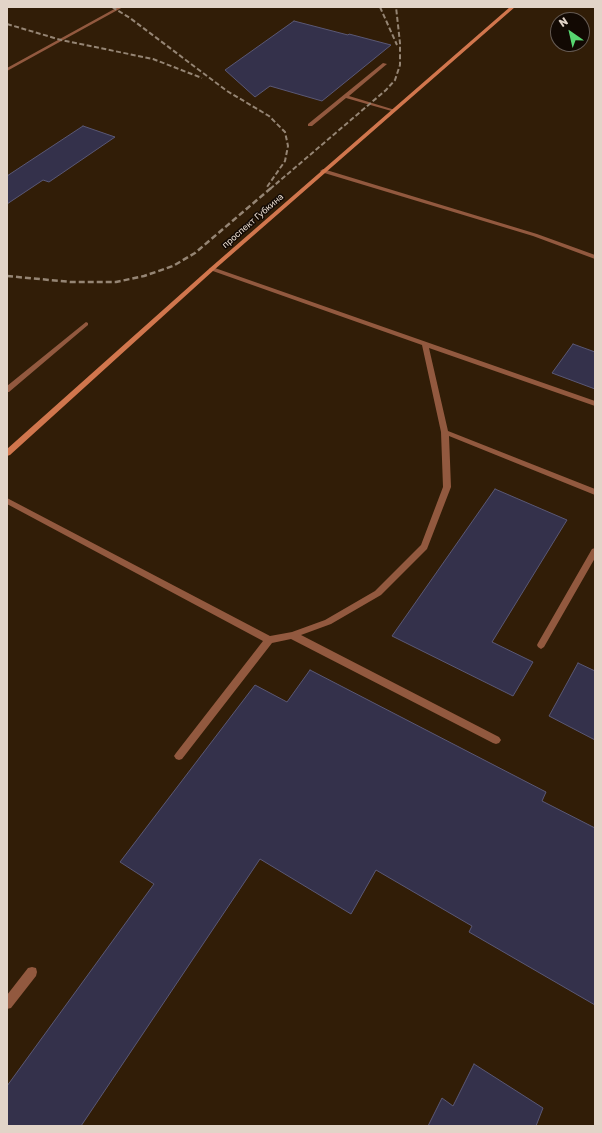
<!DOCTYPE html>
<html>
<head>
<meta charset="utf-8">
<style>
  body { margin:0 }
  #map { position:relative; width:602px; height:1133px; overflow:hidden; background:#311d07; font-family:Rubik,sans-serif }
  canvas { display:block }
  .frame { position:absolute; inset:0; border:8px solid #e2d4c8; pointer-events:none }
  .north { position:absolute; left:550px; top:12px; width:40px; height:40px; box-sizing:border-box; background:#120903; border:1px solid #655a52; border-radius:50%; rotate:326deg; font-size:11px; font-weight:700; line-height:16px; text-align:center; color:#e2d4c8 }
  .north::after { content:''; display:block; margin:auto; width:14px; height:18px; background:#57d570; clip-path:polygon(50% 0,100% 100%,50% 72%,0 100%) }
</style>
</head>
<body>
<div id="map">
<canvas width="602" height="1133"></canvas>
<div class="frame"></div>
<div class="north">N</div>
</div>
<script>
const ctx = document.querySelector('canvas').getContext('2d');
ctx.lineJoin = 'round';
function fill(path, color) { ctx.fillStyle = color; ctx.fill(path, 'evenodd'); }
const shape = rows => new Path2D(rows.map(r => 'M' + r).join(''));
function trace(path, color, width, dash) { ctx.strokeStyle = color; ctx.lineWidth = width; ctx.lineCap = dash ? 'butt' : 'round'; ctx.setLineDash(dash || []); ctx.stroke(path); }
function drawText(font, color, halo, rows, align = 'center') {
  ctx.font = font + ' Rubik,sans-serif'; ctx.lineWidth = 3; ctx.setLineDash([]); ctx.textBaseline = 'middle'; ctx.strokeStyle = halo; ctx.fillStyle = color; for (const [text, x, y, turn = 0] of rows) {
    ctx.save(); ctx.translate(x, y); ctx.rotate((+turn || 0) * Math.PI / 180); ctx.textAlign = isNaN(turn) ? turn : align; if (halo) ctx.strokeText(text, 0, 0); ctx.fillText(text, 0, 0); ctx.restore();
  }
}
const building = shape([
  [294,21,348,35,349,34,391,45,322,101,270,86,255,97,225,70,294,21],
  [83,126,115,137,49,182,43,180,7,204,7,176,83,126],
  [573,344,595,352,595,389,552,373,573,344],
  [495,489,567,520,492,642,533,662,513,696,392,636,495,489],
  [578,663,595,671,595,740,549,716,578,663],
  [310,670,546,792,542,801,595,828,595,1005,469,932,472,926,376,870,351,914,260,859,81,1126,7,1126,7,1086,154,884,120,862,255,685,287,702,310,670],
  [474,1064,543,1108,536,1126,428,1126,442,1098,453,1106,474,1064]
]);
fill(building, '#34314b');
trace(building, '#5a5875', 1);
fill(shape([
  [118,7,123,7,7,71,7,68,118,7],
  [383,63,387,64,349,96,395,110,395,112,346,98,312,126,308,126,308,124,383,63],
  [323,169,537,234,595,255,595,259,533,236,321,172,320,171,323,169],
  [212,267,595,401,595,406,429,348,448,431,595,489,595,495,449,436,451,487,427,549,381,595,331,624,301,635,499,737,501,740,499,743,496,744,493,743,291,639,272,643,182,759,179,760,176,759,174,756,176,753,263,641,7,504,7,498,270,636,292,632,325,620,375,591,421,545,443,487,441,432,422,345,210,270,209,269,212,267],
  [86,322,88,323,88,325,9,392,7,392,7,386,86,322],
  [595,548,595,558,544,647,541,649,538,647,537,645,538,643,592,549,595,548],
  [32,967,36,968,37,972,36,976,11,1008,7,1009,7,995,28,968,32,967]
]), '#92593f');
fill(shape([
  [510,7,515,7,214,270,10,455,7,456,7,449,210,268,510,7]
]), '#d1764d');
trace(shape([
  [112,7,130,18,227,91,269,116,285,132,288,146,285,161,267,187],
  [380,7,397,45],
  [7,24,61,40,153,59,202,78],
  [270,189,386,90,395,80,400,65,400,43,396,7]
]), '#958574', 2, [5, 2.5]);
trace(shape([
  [7,276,71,282,116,282,144,276,173,266,195,253,271,188]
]), '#958574', 2.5, [6, 3]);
drawText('9px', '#e2d4c8', '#120903', [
  ["проспект Губкина",253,221,-41]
]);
</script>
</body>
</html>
